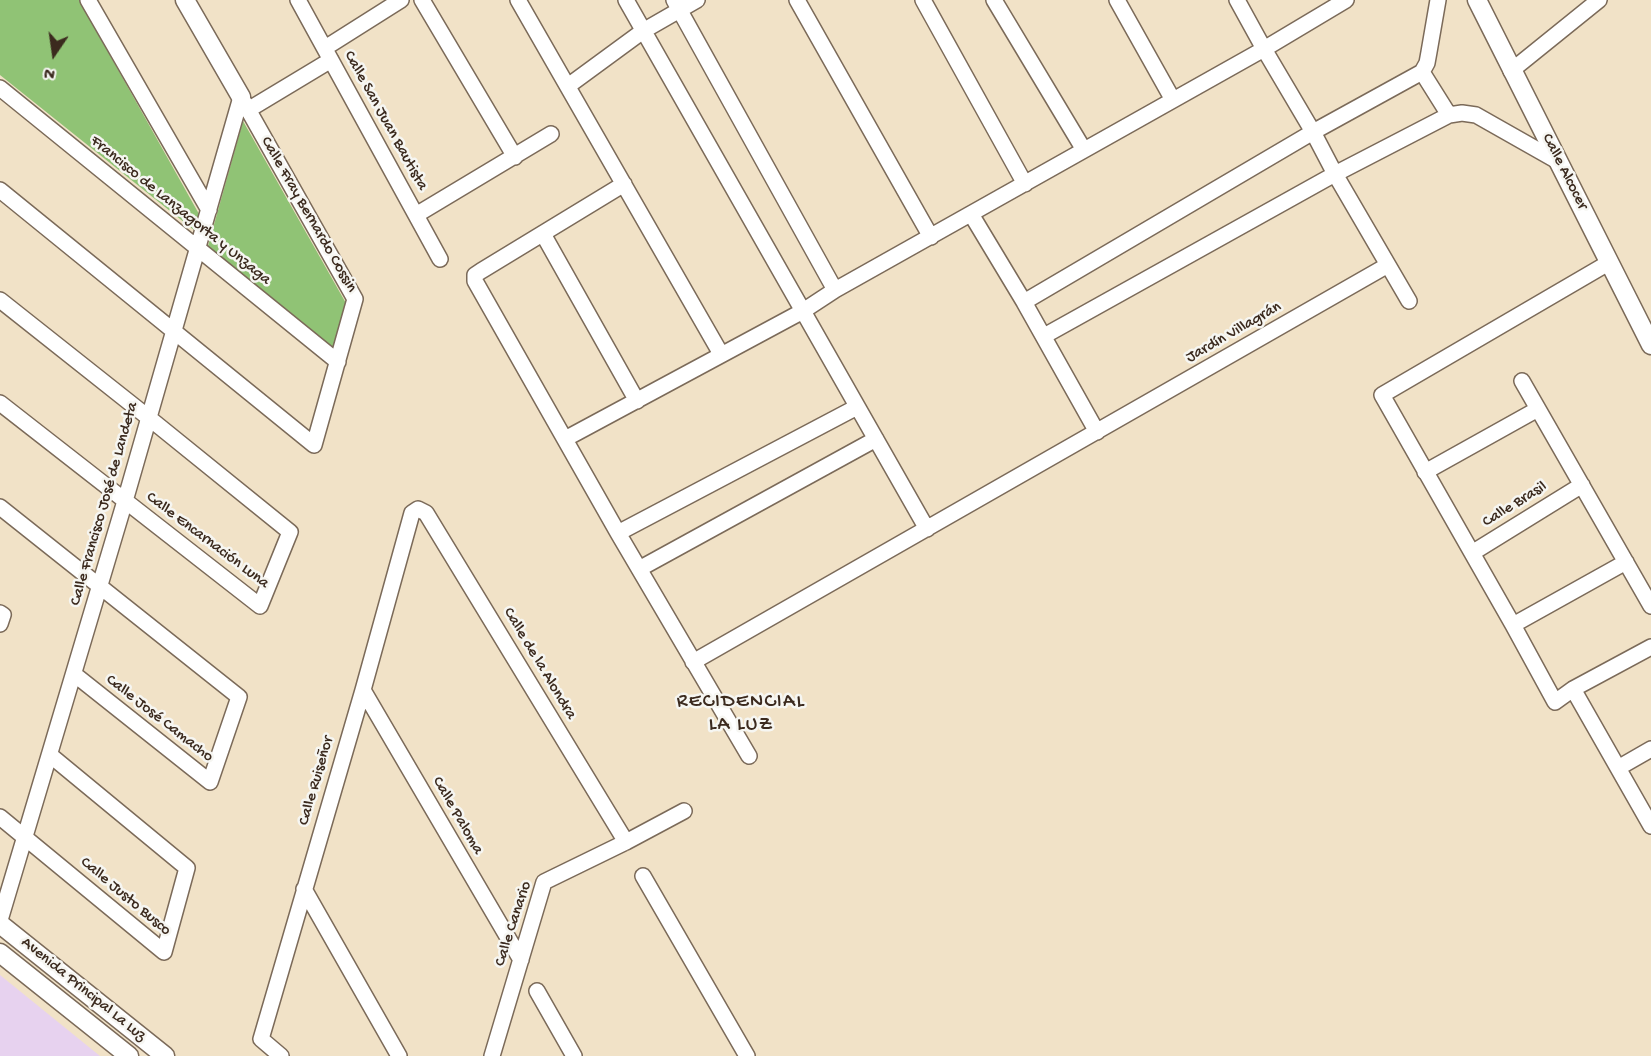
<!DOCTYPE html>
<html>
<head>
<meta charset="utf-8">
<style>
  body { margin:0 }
  #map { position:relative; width:1651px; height:1056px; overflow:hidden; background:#f1e2c7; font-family:"Gochi Hand",sans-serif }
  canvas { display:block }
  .north { position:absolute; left:24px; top:24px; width:60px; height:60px; -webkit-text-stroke:4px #f6f6f2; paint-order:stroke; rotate:193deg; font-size:16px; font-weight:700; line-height:24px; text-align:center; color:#3b2a1e }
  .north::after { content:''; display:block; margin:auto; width:21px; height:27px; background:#3b2a1e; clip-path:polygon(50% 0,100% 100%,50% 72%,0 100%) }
</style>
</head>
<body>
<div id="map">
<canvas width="1651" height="1056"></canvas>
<div class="north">N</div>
</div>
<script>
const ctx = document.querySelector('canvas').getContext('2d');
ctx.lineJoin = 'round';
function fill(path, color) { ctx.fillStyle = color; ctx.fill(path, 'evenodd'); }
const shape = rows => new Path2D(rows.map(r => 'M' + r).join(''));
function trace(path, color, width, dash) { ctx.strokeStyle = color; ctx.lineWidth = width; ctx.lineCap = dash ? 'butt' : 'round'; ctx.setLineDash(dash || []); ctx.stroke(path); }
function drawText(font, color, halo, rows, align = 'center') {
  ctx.font = font + ' "Gochi Hand",sans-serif'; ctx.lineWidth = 5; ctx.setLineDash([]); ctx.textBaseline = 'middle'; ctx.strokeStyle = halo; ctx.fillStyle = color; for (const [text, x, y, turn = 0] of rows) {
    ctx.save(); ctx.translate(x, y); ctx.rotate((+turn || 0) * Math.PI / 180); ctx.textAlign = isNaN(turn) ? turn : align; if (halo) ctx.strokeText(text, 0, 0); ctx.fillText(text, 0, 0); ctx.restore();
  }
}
fill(shape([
  [0,975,100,1056,0,1056]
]), '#e7d2ef');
fill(shape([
  [0,0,79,0,199,214,195,231,0,75],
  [243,121,347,305,333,348,208,246]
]), '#90c375');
const minor = shape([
  [88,0,209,210],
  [298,0,440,259],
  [422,0,515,157],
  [518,0,721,354],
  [626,0,927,529],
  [674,0,835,290],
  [797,0,931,237],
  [923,0,1025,184],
  [994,0,1084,150],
  [1117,0,1173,100],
  [1237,0,1264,49,1313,132,1335,174,1409,301],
  [325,48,401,0],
  [1511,71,1599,0],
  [1422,72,1449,115],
  [568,86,643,31,697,0],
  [0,88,338,362],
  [248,110,331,60],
  [624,184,481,271,475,275,475,281,618,533,749,756],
  [0,190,314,445,355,299,241,97],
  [971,214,1024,302,1097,432],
  [416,215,551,134],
  [543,234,637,401],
  [1610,262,1382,395,1513,625,1555,702,1573,689,1651,647],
  [0,300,149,418,290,532,260,606,0,403],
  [1024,302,1313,132,1422,72,1427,63,1429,52,1438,0],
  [1044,336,1335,174,1449,115,1462,113,1476,115,1559,162],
  [1522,381,1651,606],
  [565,439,803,311,835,290,1264,49,1346,0],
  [1425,472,1538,409],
  [0,507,239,697,210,782,74,674],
  [618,533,857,407],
  [1472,553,1582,485],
  [639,569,876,439],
  [0,613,3,615,0,624],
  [1513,625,1626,562],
  [693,662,1388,265],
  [1573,689,1651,826],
  [363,690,521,960],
  [1618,768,1651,749],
  [0,817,164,952,187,868,50,755],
  [643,876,747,1056],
  [304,889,399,1056],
  [0,920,125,501,241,97],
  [537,991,574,1056],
  [281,1056,261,1039,363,690,412,513,418,509,426,513,626,842],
  [492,1056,544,882,626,842,684,811]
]);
const tertiary = shape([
  [185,0,241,97],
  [1477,0,1651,345],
  [0,924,165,1056],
  [0,953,129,1056]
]);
trace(minor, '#7b6a59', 18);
trace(tertiary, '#7b6a59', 21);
trace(minor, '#fff', 15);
trace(tertiary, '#fff', 18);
drawText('16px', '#3b2a1e', '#f6f6f2', [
  ["Calle San Juan Bautista",385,121,61],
  ["Calle Alcocer",1564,172,63],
  ["Francisco de Lanzagorta y Unzaga",180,211,39],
  ["Calle Fray Bernardo Cossin",308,215,60],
  ["Jardín Villagrán",1234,333,-30],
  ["Calle Francisco José de Landeta",105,504,-74],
  ["Calle Brasil",1515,505,-32],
  ["Calle Encarnación Luna",207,541,37],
  ["Calle de la Alondra",539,664,59],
  ["Calle José Camacho",159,719,38],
  ["Calle Ruiseñor",317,781,-74],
  ["Calle Paloma",457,816,60],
  ["Calle Justo Busco",125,897,40],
  ["Calle Canario",514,924,-72],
  ["Avenida Principal La Luz",83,990,39]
]);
ctx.letterSpacing = '1.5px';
drawText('20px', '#3b2a1e', '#f6f6f2', [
  ["RECIDENCIAL",741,703],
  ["LA LUZ",741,726]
]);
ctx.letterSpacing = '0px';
</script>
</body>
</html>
